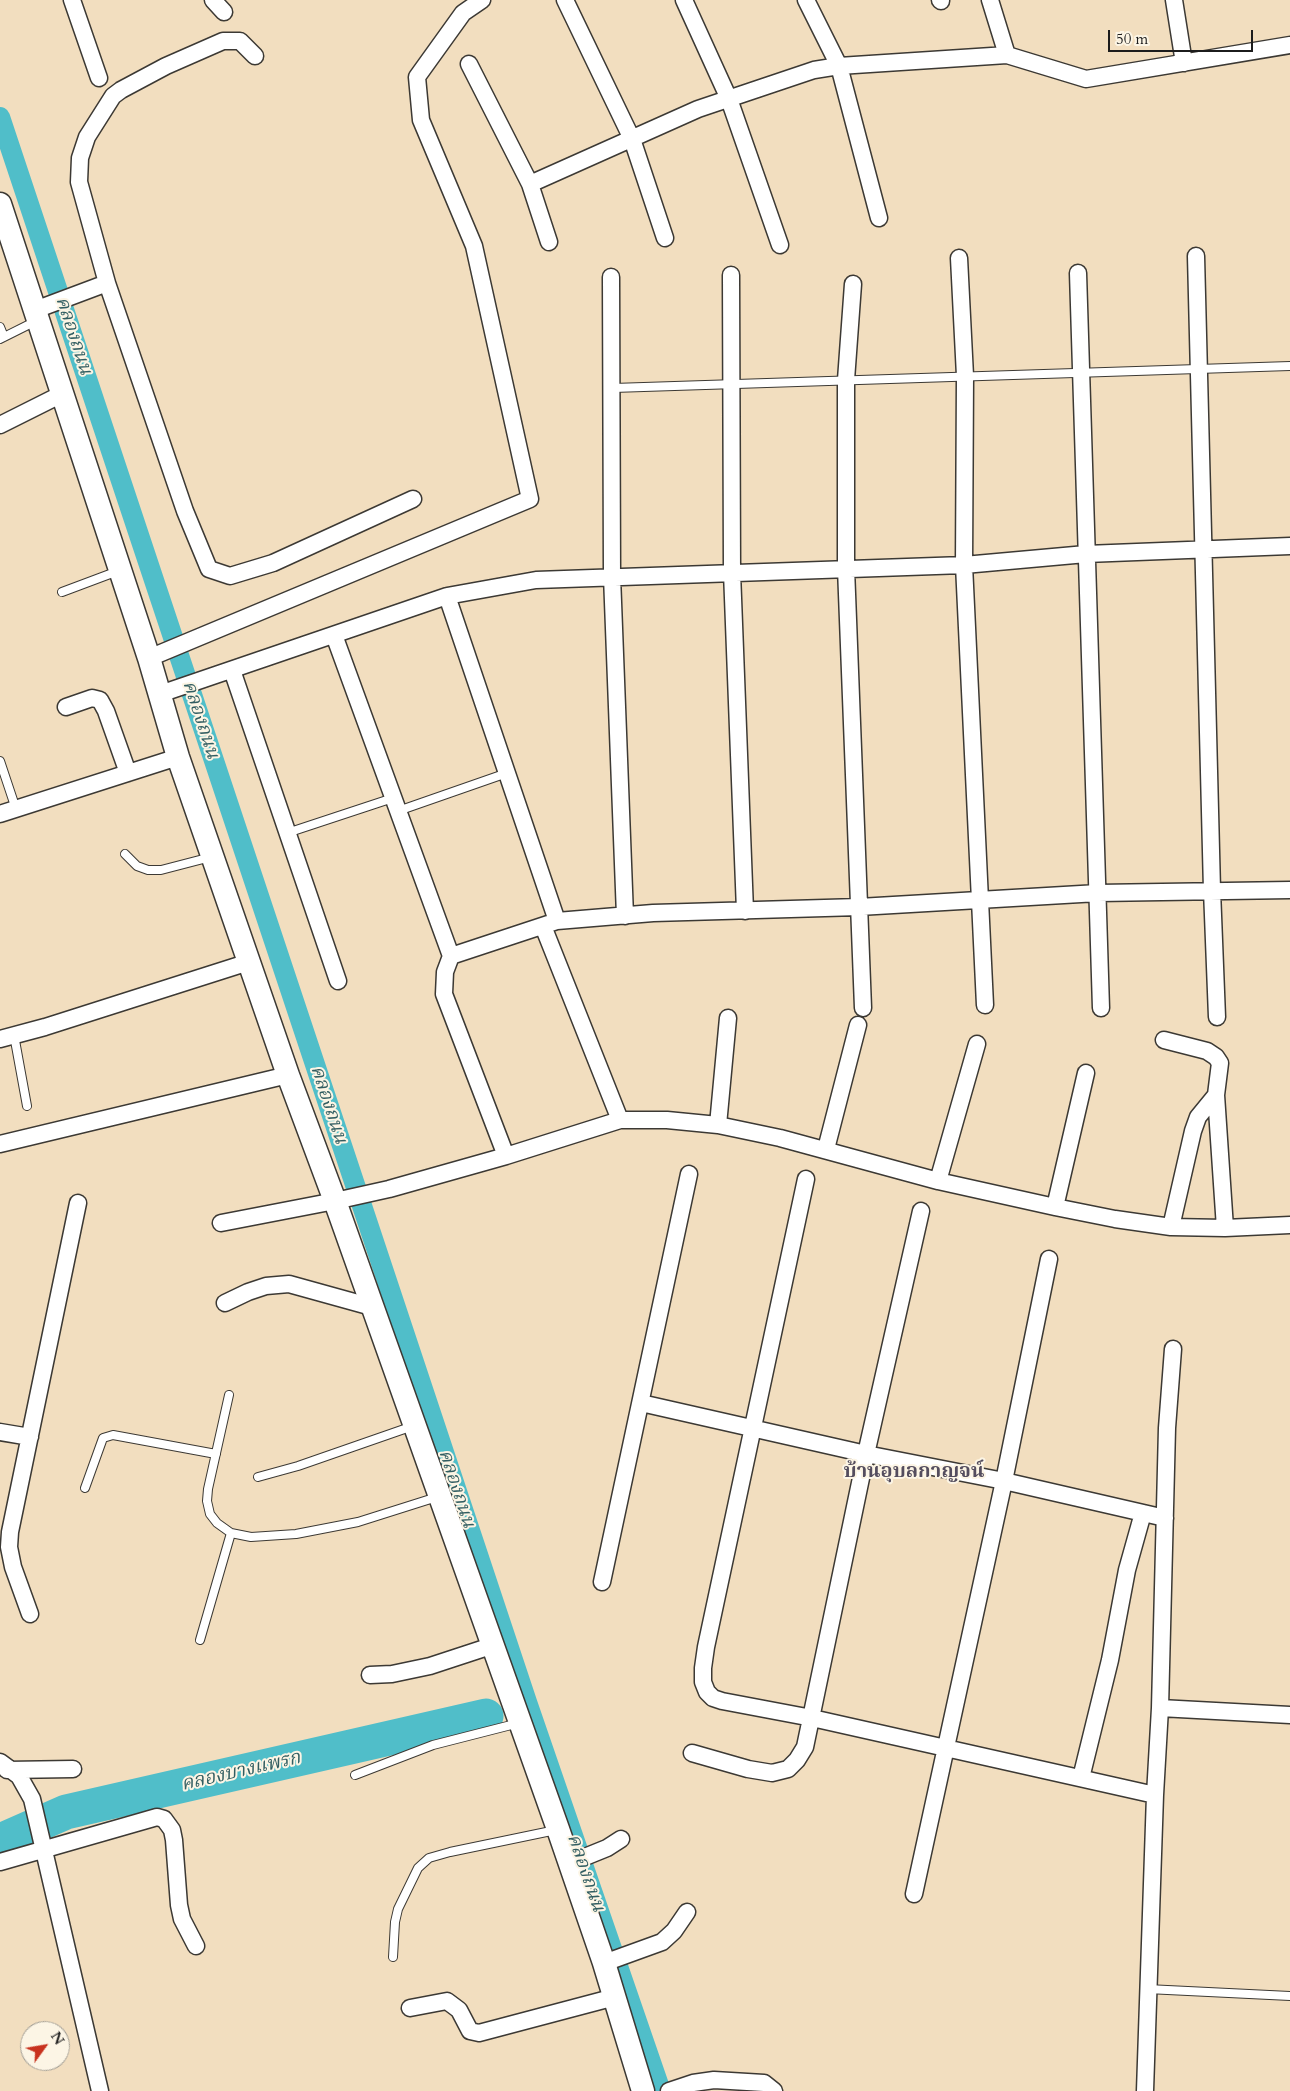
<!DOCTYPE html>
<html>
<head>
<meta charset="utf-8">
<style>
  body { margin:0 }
  #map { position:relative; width:1290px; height:2091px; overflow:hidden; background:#f2debf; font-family:Cardo,serif }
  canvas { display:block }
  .north { position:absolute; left:20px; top:2021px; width:50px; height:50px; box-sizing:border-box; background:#fcf5e5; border:1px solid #a29e95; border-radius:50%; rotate:58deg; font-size:14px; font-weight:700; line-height:20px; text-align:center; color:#1c1c1c }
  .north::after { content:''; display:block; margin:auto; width:18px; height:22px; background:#c8321e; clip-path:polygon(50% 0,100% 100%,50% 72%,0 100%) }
  .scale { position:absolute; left:1108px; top:30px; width:145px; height:22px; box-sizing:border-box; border:2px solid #1c1c1c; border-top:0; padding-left:6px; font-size:15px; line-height:18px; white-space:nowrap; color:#1c1c1c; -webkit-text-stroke:4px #fcf5e5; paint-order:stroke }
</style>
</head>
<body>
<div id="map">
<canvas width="1290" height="2091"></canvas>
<div class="north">N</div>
<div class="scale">50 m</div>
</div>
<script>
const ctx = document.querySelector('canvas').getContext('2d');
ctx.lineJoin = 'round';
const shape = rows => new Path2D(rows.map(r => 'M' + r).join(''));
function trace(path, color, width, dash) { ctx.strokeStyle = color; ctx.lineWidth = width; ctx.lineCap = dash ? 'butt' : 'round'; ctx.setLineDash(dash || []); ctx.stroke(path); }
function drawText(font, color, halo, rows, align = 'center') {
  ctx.font = font + ' Cardo,"Noto Serif Thai",serif'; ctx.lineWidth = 4; ctx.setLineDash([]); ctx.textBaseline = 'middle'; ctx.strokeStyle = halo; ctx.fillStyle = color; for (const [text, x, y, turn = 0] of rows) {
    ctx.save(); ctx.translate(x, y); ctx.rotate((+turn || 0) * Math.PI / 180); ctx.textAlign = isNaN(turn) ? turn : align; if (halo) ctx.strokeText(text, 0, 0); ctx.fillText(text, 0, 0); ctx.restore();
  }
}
trace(shape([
  [0,117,527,1702,661,2091]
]), '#50bec9', 20);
trace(shape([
  [0,1841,66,1812,486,1716]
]), '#50bec9', 35);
const lane = shape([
  [0,327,4,337],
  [0,339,36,321],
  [613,388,1290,366],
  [62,592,118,571],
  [0,761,16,809],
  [398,811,507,773],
  [287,833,393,798],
  [125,854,137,866,148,870,161,870,211,857],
  [14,1035,27,1106],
  [229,1395,208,1489,207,1501,210,1514,217,1523,231,1533,251,1537,296,1534,358,1522,437,1497],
  [258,1477,298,1466,413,1426],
  [85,1488,103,1438,113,1435,216,1454],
  [200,1640,231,1533],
  [355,1775,433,1745,519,1723],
  [393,1957,395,1922,398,1909,418,1868,429,1858,450,1852,556,1830],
  [1147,1989,1290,1996]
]);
const street = shape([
  [72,0,99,78],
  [213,0,224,12],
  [565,0,632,139,665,238],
  [684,0,729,99,780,245],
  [806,0,839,66,879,218],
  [940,0,941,1],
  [990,0,1007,55],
  [1174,0,1184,63],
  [469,64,530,184,549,242],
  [530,184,698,109,814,70,839,66,1007,55,1086,79,1290,45],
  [1196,256,1212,890,1217,1017],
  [959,258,965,376,964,565,985,1005],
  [1078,273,1101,1008],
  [731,275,732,572,745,911],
  [611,277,612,576,625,916],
  [107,283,185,511,209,569,230,576,273,563,413,499],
  [853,284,846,380,846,568,863,1008],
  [35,310,107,283,79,182,80,158,87,137,113,96,121,90,166,66,223,41,240,41,255,56],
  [0,425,62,394],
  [447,596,557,921],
  [334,635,451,956,445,972,444,994,506,1156],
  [149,658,530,499,474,246,421,120,417,77,463,13,482,0],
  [232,670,338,981],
  [160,694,447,596,536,580,964,565,1086,554,1290,546],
  [66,707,92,698,100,700,106,711,128,773],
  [0,814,178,757],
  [543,926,620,1120],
  [451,956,557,921,653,913,859,907,1098,893,1290,890],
  [0,1039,45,1027,249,962],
  [1164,1040,1207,1051,1216,1057,1220,1063,1216,1095,1225,1228],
  [718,1125,728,1018],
  [0,1144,288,1075],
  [826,1149,858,1025],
  [806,1179,706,1647,703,1668,703,1682,707,1692,713,1698,722,1701,812,1718,1155,1795],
  [938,1181,977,1044],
  [1055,1207,1086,1073],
  [221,1223,335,1201,389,1189,506,1156,620,1120,667,1120,718,1125,780,1138,938,1181,1055,1207,1115,1219,1171,1227,1225,1228,1290,1225],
  [1171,1227,1193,1131,1198,1117,1216,1095],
  [225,1303,248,1292,266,1286,289,1284,372,1307],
  [641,1403,866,1454,1004,1481,1165,1518],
  [0,1432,30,1437],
  [602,1582,689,1174],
  [30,1614,13,1567,9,1547,10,1532,78,1203],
  [370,1675,392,1674,430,1666,494,1645],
  [1160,1708,1290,1715],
  [692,1753,748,1769,772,1773,788,1769,797,1760,805,1747,866,1454,921,1211],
  [0,1762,19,1776,32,1799,100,2091],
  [7,1770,73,1769],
  [1081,1778,1110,1660,1127,1570,1143,1513],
  [0,1862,157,1817,164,1819,172,1830,174,1840,179,1905,182,1919,196,1946],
  [570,1863,607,1848,621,1839],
  [914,1894,1004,1481,1049,1259],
  [604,1963,662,1942,674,1931,687,1912],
  [410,2008,447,2001,459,2010,470,2031,479,2033,615,1997],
  [669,2091,693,2083,714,2080,764,2083,774,2091],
  [1145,2091,1155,1795,1160,1708,1167,1428,1173,1349]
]);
const secondary = shape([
  [0,204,149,658,178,757,288,1075,335,1201,558,1829,604,1963,643,2091]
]);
trace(lane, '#3c3934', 10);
trace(street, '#3c3934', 19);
trace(secondary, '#3c3934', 25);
trace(lane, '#fff', 8);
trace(street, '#fff', 16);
trace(secondary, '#fff', 22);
drawText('italic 19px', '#315d61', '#fcf5e5', [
  ["คลองถนน",73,336,72],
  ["คลองถนน",200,720,72],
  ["คลองถนน",328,1105,72],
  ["คลองถนน",456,1489,72],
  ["คลองบางแพรก",241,1772,-13],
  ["คลองถนน",585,1873,71]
]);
drawText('bold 20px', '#544d5e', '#fcf5e5', [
  ["บ้านอุบลกาญจน์",914,1472]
]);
</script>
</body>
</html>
